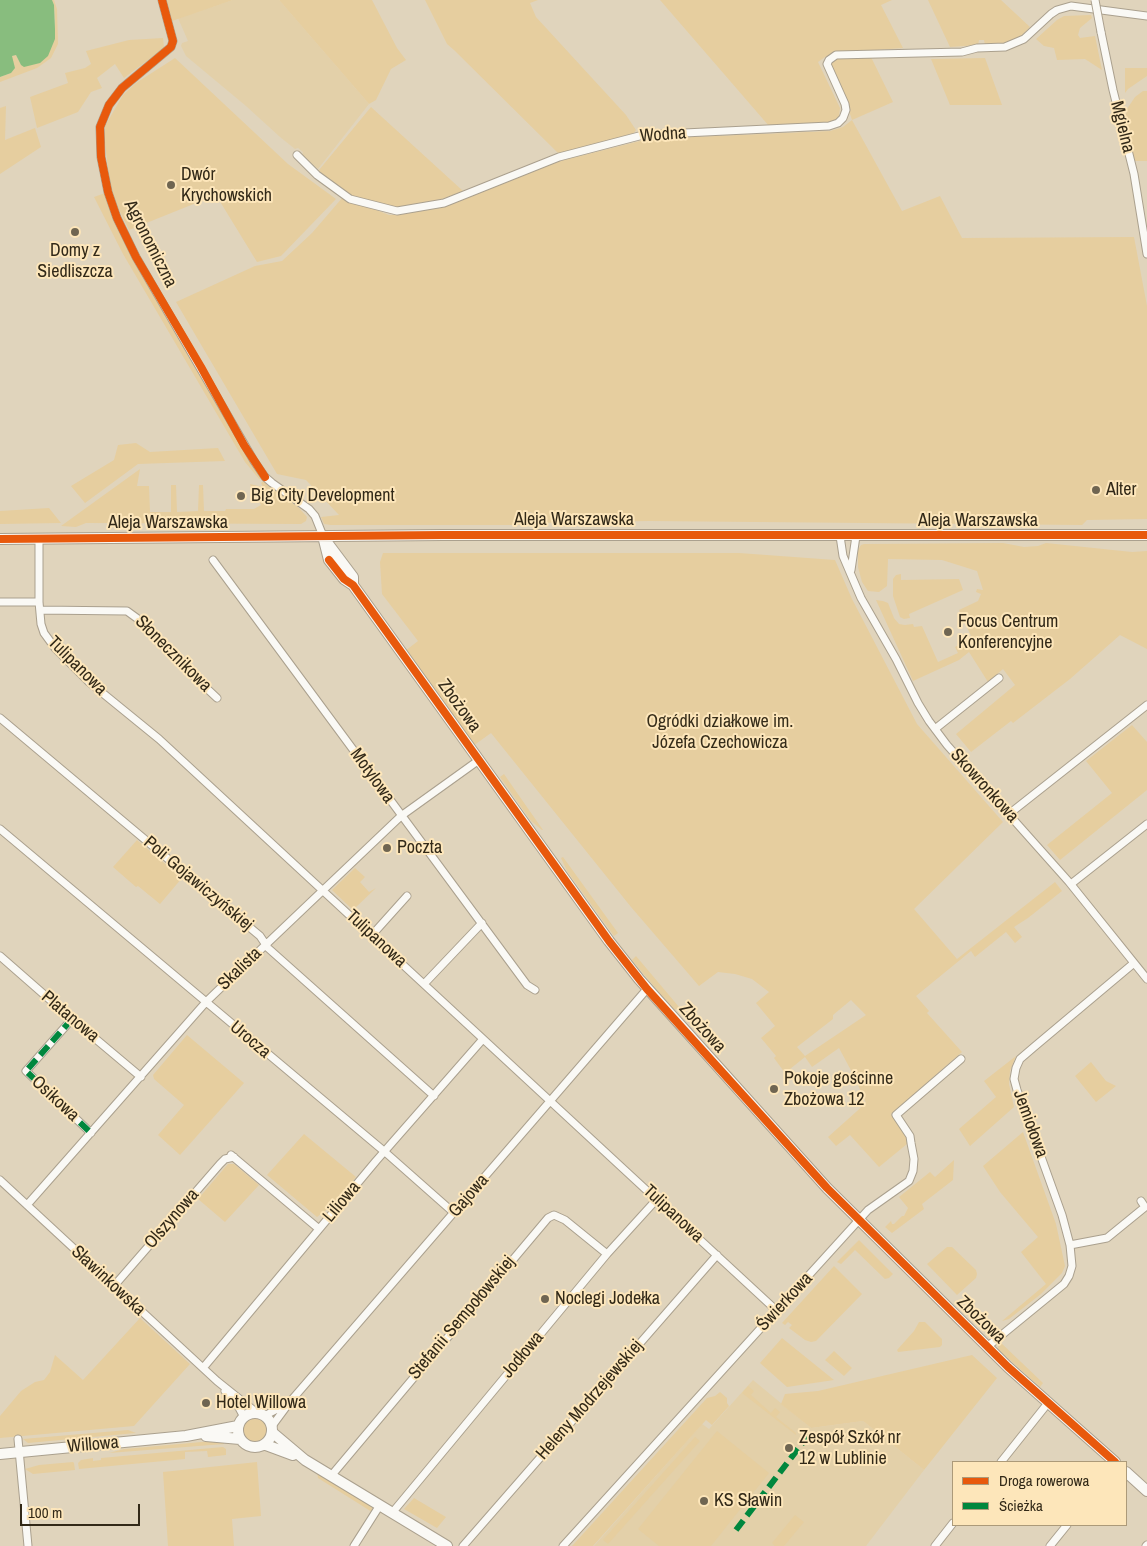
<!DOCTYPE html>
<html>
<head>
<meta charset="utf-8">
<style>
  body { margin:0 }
  #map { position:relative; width:1147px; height:1546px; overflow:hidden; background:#e0d4bc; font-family:"Archivo Narrow",sans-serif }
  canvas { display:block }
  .legend { position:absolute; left:952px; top:1461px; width:175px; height:65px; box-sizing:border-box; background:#fde6ba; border:1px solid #ac9a79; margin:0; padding:6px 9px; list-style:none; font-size:15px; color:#322918 }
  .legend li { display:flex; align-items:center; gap:10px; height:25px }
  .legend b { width:25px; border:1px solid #ac9a79 }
  .scale { position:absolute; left:20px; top:1504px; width:120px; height:22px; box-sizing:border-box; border:2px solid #322918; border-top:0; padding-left:6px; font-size:15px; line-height:18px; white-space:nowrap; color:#322918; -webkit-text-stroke:4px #fde6ba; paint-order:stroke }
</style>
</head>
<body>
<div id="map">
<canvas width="1147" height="1546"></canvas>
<ul class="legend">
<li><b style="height:6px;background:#e8590c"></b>Droga rowerowa</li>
<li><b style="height:6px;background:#00873e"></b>Ścieżka</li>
</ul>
<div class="scale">100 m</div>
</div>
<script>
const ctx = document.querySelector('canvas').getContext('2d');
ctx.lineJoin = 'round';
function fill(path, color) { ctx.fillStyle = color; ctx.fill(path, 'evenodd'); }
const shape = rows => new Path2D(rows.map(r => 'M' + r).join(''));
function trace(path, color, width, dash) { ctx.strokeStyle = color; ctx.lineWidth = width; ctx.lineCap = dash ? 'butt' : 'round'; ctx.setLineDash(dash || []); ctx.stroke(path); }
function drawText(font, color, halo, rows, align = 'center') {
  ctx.font = font + ' "Archivo Narrow",sans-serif'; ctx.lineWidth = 4; ctx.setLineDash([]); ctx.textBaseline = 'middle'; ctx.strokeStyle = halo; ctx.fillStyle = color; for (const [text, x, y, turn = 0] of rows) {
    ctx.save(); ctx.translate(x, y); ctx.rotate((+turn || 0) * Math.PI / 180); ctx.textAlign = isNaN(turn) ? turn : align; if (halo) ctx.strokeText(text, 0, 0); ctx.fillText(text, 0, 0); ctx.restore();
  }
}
fill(shape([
  [233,0,279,0,369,104,318,169,302,155,303,152,298,148,295,149,280,137,246,106,186,56,181,46,182,43,188,41,178,18],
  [753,1380,811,1428,863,1421,924,1470,866,1546,594,1546,702,1424,709,1429]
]), '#e3d0a9');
fill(shape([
  [52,0,54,0,57,9,58,44,51,58,37,68,0,82,0,77,11,73,11,56,16,55,21,65,55,39,55,19,54,5],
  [164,0,233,0,172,21],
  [279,0,372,0,397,48,406,60,391,69,376,100,369,104],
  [425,0,538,0,530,3,536,17,626,115,636,130,634,133,560,154,557,152,454,50,447,44],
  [660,0,892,0,881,5,903,48,835,53,825,57,818,62,840,108,839,116,835,122,829,124,769,126],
  [928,0,1001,0,1030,27,1020,37,1010,42,985,45,984,40,979,40,978,45,950,47],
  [1091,15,1092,18,1080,28,1078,35,1080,38,1095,36,1102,70,1085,59,1057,60,1054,48,1044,46,1036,39,1057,20,1064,16],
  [163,38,164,48,124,78,115,64,97,78,102,88,91,92,78,112,37,128,30,97,68,83,65,73,85,68,91,64,86,51,129,40],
  [871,57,893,102,852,120,902,211,940,196,962,238,1134,237,1147,306,1147,519,1087,520,1082,525,649,521,537,523,533,513,528,512,531,525,331,525,324,524,321,517,339,515,306,480,277,474,176,302,255,266,282,261,312,233,343,197,389,215,398,215,440,208,560,161,648,139,830,131,843,127,852,120,849,111,829,71,833,60,836,58],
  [175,58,288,164,336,199,281,256,257,262,216,195,129,230,111,194,105,143,105,126,123,95,136,83],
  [985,58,1002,105,950,105,931,59],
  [1125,68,1147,68,1147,76,1128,89,1125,93],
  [1143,91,1147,91,1147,161,1134,161,1125,119,1127,109,1135,97],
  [6,106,5,140,35,128,41,147,0,174,0,108],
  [371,107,463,191,442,199,396,208,351,196,320,173,319,170],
  [108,192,117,218,265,477,259,479,245,462,123,254,94,197],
  [136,443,150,452,218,448,225,461,138,464,85,503,71,486,114,460,118,445],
  [140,469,137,486,149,486,150,512,171,512,171,485,176,485,177,512,198,511,199,485,203,485,204,511,225,511,226,509,254,509,261,505,251,487,250,484,263,487,261,483,263,481,299,508,307,517,306,521,301,524,86,523,76,527,61,526],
  [49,508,61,523,0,524,0,511],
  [1003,543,1024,547,1038,546,1046,543,1132,552,1147,551,1147,649,1120,635,1070,679,1013,723,1011,721,971,752,956,734,1015,685,1003,669,988,682,969,652,959,660,913,681,876,600,883,601,888,603,894,618,899,624,905,625,913,624,914,627,922,626,938,662,958,653,955,647,970,639,969,637,971,636,959,610,978,601,981,594,976,592,977,589,983,590,977,571,942,560,888,559,887,586,879,592,868,591,862,582,858,567,858,550,861,545,864,544],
  [383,553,739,553,835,560,852,599,917,724,1003,822,914,909,957,959,1055,882,1062,891,1028,918,1014,927,1022,937,1015,943,1006,932,975,957,971,951,916,996,929,1011,927,1013,962,1052,891,1114,906,1137,907,1144,879,1167,850,1135,836,1146,828,1137,866,1103,854,1076,839,1048,812,1067,805,1057,785,1073,774,1058,776,1056,761,1038,775,1026,756,1003,769,992,752,979,735,974,718,972,699,986,631,907,491,733,473,746,405,651,418,641,382,594,380,562],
  [851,1000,866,1015,805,1056,797,1047,833,1019,833,1015],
  [901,574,901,580,959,579,963,590,909,614,910,618,904,619,900,617,893,596,893,579,896,575],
  [1132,725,1147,742,1147,790,1060,860,1047,845,1112,793,1086,761],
  [504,774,513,787,543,830,542,830,531,821,500,777],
  [137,840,182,878,160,904,138,886,136,887,113,867],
  [563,857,618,933,614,936,567,871,561,858],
  [355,868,365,877,360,882,369,892,376,888,353,910,332,890],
  [636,956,679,1007,675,1010,662,996,632,960],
  [187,1035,244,1083,180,1155,158,1135,184,1105,154,1079,153,1075],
  [1016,1056,1010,1071,1009,1084,1014,1107,970,1146,959,1129,996,1097,984,1081],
  [1091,1062,1106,1081,1116,1086,1096,1102,1075,1076],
  [1023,1132,1056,1224,1065,1266,1062,1273,1041,1294,1009,1319,1002,1321,1046,1284,1021,1252,1038,1237,1000,1192,983,1166],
  [304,1134,356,1177,329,1208,317,1217,267,1175],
  [954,1160,953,1180,922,1204,924,1209,892,1233,885,1227,891,1221,892,1224,894,1224,902,1216,904,1216,908,1208,899,1197,930,1172,935,1177],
  [228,1164,234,1164,259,1185,225,1222,198,1199],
  [859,1240,893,1274,889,1278,885,1279,855,1250,841,1264,837,1262],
  [947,1247,952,1247,976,1270,977,1274,976,1278,957,1295,927,1264],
  [834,1266,862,1294,816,1341,811,1342,805,1340,789,1328,792,1325,788,1322,785,1325,782,1323],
  [140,1318,190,1364,134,1426,0,1438,0,1416,21,1391,35,1382,44,1380,50,1372,55,1355,83,1380],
  [919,1322,925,1322,942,1339,942,1345,940,1347,898,1352,897,1350,914,1331],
  [782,1338,834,1380,787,1387,760,1363],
  [999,1341,1043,1383,1040,1387,998,1349],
  [834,1351,852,1368,844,1376,825,1360],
  [972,1355,997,1378,924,1470,863,1421,811,1428,781,1404,785,1394,818,1391],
  [748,1386,754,1391,751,1395,771,1413,775,1408,780,1412,776,1417,796,1433,796,1435,742,1393],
  [720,1392,727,1398,727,1403,729,1406,712,1425,706,1420,593,1546,572,1546,707,1398,715,1396],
  '243 1430a12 12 0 1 1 24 0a12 12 0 1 1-24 0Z',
  [128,1430,136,1433,28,1443,23,1439],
  [717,1431,769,1473,711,1546,659,1546,638,1529],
  [695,1437,700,1441,608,1544,603,1540],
  [224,1440,224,1444,109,1453,124,1449],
  [223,1447,226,1449,226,1455,208,1457,207,1451,185,1452,185,1459,79,1469,78,1463,81,1460,93,1458,93,1461,101,1460,101,1458],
  [73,1462,74,1463,75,1470,33,1474,25,1469,39,1465],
  [257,1462,261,1516,232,1519,234,1546,168,1546,163,1472],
  [317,1472,372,1507,372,1512,318,1478],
  [414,1498,446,1517,437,1528,404,1509],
  [795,1515,804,1522,784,1546,775,1546,772,1543]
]), '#e6ce9f');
fill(shape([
  [0,0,52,0,54,5,55,29,55,39,48,56,40,63,24,67,21,65,16,55,12,56,15,68,11,73,0,77]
]), '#88bd7e');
const street = shape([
  [162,0,173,41,171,47,122,88,109,105,100,127,101,157,108,192,117,218,136,257,254,461,265,477,272,483,309,509,315,516,323,536],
  [1101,32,1113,90,1134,174,1147,254],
  [297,155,317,175,350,199,397,211,444,203,559,157,643,135,829,126,838,123,843,118,846,110,845,104,827,64,829,60,836,55,962,52,977,48,1005,47,1024,39,1051,14,1057,10,1071,6,1147,16],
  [840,536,843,556,861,598,896,659,918,703,929,721,947,745,1069,882,1147,979],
  [39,538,39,602,41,624,44,633,55,648,89,682,159,739,777,1311],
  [213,560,527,985,535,990],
  [851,570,856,536],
  [0,602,39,602],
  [40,610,127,611,138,619,184,667,217,698],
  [0,718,260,936,268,948,434,1096],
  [935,729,999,678],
  [1009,814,1147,705],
  [0,829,385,1152,454,1213],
  [1071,884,1147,824],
  [372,935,407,896],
  [0,956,72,1019,141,1077],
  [424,984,482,923],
  [72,1019,26,1071,91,1133],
  [231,1155,319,1229],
  [0,1180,217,1381,257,1413],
  [27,1205,206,1002,235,974,401,816,479,760],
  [1070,1245,1107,1238,1145,1207,1141,1201],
  [114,1286,220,1164,225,1159,234,1157],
  [987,1347,1064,1284,1069,1276,1072,1266,1070,1245,1062,1215,1017,1090,1014,1079,1016,1068,1020,1059,1034,1047,1134,963],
  [203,1368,376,1161,483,1039],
  [225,1391,237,1404,244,1417],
  [264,1416,287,1404],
  [272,1426,289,1403,647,989],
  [18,1439,28,1546],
  [1001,1462,1048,1403],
  [331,1476,548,1218,554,1215,565,1220,607,1254],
  [392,1513,607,1254,657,1199],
  [354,1546,380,1505],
  [463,1546,717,1255],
  [563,1546,868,1210,909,1181,913,1171,914,1159,911,1143,910,1136,896,1115,961,1059],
  [935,1546,953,1523],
  [1050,1546,1067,1525],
  [1146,1546,1147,1545]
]);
const secondary = shape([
  [323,536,329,560,344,579,353,585,609,941,639,979,827,1188,1008,1367,1115,1462],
  [0,539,443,535,1147,535],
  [326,541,353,577,353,585],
  '238 1430a17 17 0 1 1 34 0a17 17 0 1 1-34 0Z',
  [273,1433,305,1460,447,1546],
  [206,1436,240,1439],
  [266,1445,293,1455],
  [0,1454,186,1436,238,1426],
  [1126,1472,1147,1491]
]);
trace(street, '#aaa08e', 9);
trace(secondary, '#aaa08e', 12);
trace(street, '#faf9f5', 7);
trace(secondary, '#faf9f5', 10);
const streetBridge = shape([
  [1095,0,1101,32]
]);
trace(streetBridge, '#aaa08e', 9, []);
trace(streetBridge, '#faf9f5', 7);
trace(shape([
  [72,1019,26,1071,91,1133],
  [736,1530,810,1433]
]), '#00873e', 6, [12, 6]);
trace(shape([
  [162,0,173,41,171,47,122,88,109,105,100,127,101,157,108,192,117,218,136,257,201,367,244,445,265,477],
  [0,539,443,535,1147,535],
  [329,560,344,579,353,585,609,941,647,989,827,1188,1008,1367,1115,1462]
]), '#e8590c', 8);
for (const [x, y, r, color] of [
  [171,185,5,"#6f6551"],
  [75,232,5,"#6f6551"],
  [1096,490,5,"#6f6551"],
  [241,496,5,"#6f6551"],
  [948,632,5,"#6f6551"],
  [387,848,5,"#6f6551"],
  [774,1089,5,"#6f6551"],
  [545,1299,5,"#6f6551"],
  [206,1403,5,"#6f6551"],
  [789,1448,5,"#6f6551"],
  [704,1501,5,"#6f6551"]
]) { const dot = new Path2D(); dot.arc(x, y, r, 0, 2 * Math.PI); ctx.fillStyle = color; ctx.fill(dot); trace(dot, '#fde6ba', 2); }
drawText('18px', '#322918', '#fde6ba', [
  ["Mgielna",1122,127,76],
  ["Wodna",663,135,-4],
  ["Agronomiczna",150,244,63],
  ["Aleja Warszawska",574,520],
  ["Aleja Warszawska",978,521],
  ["Aleja Warszawska",168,523],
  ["Słonecznikowa",173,654,45],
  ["Tulipanowa",77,666,45],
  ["Zbożowa",459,706,54],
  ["Motylowa",372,776,54],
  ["Skowronkowa",984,786,48],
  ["Poli Gojawiczyńskiej",198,884,40],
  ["Tulipanowa",376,939,43],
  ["Skalista",240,969,-44],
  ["Platanowa",70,1017,40],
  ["Zbożowa",702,1028,48],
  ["Urocza",250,1040,40],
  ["Osikowa",55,1099,43],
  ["Jemiołowa",1030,1124,70],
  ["Gajowa",469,1196,-49],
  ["Liliowa",342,1202,-50],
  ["Tulipanowa",673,1214,43],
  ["Olszynowa",172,1219,-49],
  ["Sławinkowska",108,1281,43],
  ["Świerkowa",785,1302,-47],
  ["Stefanii Sempołowskiej",462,1318,-50],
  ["Zbożowa",981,1320,44],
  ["Jodłowa",523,1355,-50],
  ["Heleny Modrzejewskiej",590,1400,-49],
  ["Willowa",93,1445,-5]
]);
drawText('18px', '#322918', '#fde6ba', [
  ["Dwór",181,175],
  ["Krychowskich",181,196],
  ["Domy z",75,251,"center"],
  ["Siedliszcza",75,272,"center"],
  ["Alter",1106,490],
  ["Big City Development",251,496],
  ["Focus Centrum",958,622],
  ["Konferencyjne",958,643],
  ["Poczta",397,848],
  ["Pokoje gościnne",784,1079],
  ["Zbożowa 12",784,1100],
  ["Noclegi Jodełka",555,1299],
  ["Hotel Willowa",216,1403],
  ["Zespół Szkół nr",799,1438],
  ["12 w Lublinie",799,1459],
  ["KS Sławin",714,1501]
], 'left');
drawText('18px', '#362d1a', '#fde6ba', [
  ["Ogródki działkowe im.",720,722],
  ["Józefa Czechowicza",720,743]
]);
</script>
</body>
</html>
